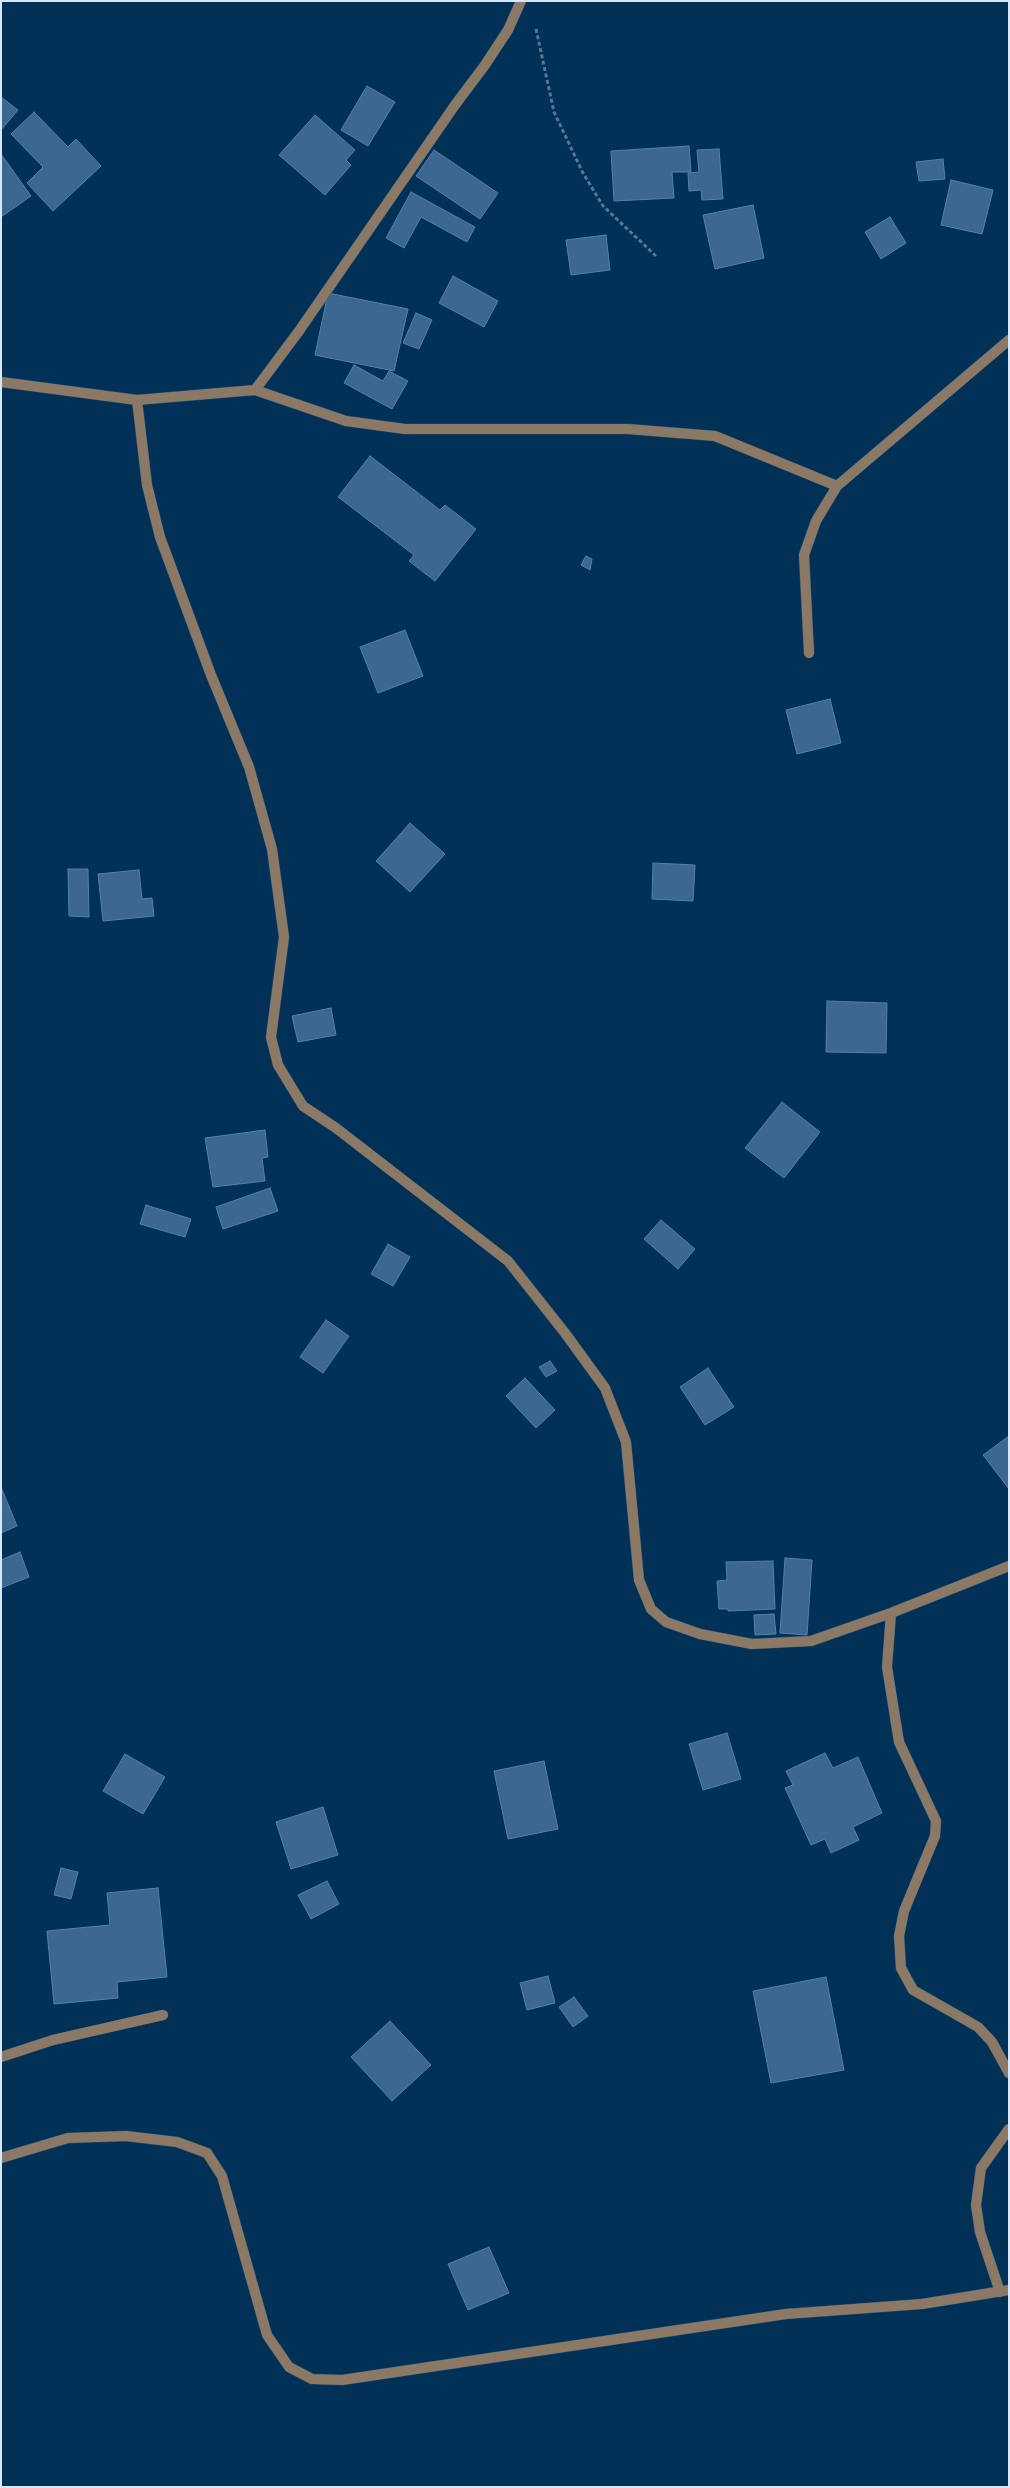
<!DOCTYPE html>
<html>
<head>
<meta charset="utf-8">
<style>
  body { margin:0 }
  #map { position:relative; width:1010px; height:2488px; overflow:hidden; background:#013157; font-family:Arial,sans-serif }
  canvas { display:block }
  .frame { position:absolute; inset:0; border:2px solid #d5e8fc; pointer-events:none }
</style>
</head>
<body>
<div id="map">
<canvas width="1010" height="2488"></canvas>
<div class="frame"></div>
</div>
<script>
const ctx = document.querySelector('canvas').getContext('2d');
ctx.lineJoin = 'round';
function fill(path, color) { ctx.fillStyle = color; ctx.fill(path, 'evenodd'); }
const shape = rows => new Path2D(rows.map(r => 'M' + r).join(''));
function trace(path, color, width, dash) { ctx.strokeStyle = color; ctx.lineWidth = width; ctx.lineCap = dash ? 'butt' : 'round'; ctx.setLineDash(dash || []); ctx.stroke(path); }
const building = shape([
  [367,86,395,102,368,146,341,130,367,86],
  [1,97,18,110,1,130,1,97],
  [34,112,68,147,76,139,101,166,53,211,27,183,43,167,11,134,34,112],
  [315,115,355,150,346,160,351,165,325,195,279,155,315,115],
  [689,146,691,172,672,172,674,198,614,201,611,151,689,146],
  [719,149,723,199,702,200,701,190,689,191,688,173,699,172,697,150,719,149],
  [434,150,498,193,480,219,416,176,434,150],
  [1,154,31,196,1,217,1,154],
  [943,159,945,179,919,181,916,162,943,159],
  [951,180,993,190,982,234,941,225,951,180],
  [411,192,475,227,467,242,421,217,404,248,386,238,411,192],
  [753,205,764,258,715,269,703,215,753,205],
  [890,217,906,243,881,259,865,232,890,217],
  [606,235,610,270,571,275,566,240,606,235],
  [453,276,498,301,484,327,439,303,453,276],
  [328,293,408,309,394,371,315,355,328,293],
  [416,313,432,320,419,349,403,343,416,313],
  [354,365,383,381,389,371,408,381,392,409,344,383,354,365],
  [370,456,440,510,445,505,476,529,435,581,409,561,414,555,338,497,370,456],
  [586,556,592,559,590,570,581,565,586,556],
  [405,630,423,676,378,693,360,647,405,630],
  [830,699,841,743,797,754,786,710,830,699],
  [410,823,445,854,410,892,376,861,410,823],
  [653,863,695,865,693,901,652,899,653,863],
  [68,869,88,869,89,917,69,916,68,869],
  [139,870,142,899,152,898,154,916,103,921,98,874,139,870],
  [827,1001,887,1003,886,1053,826,1052,827,1001],
  [331,1008,336,1035,298,1042,292,1016,331,1008],
  [782,1102,820,1132,784,1178,745,1148,782,1102],
  [265,1130,268,1157,262,1158,265,1181,213,1187,205,1138,265,1130],
  [270,1188,278,1211,223,1229,216,1207,270,1188],
  [146,1205,191,1219,185,1237,140,1224,146,1205],
  [661,1220,695,1249,678,1269,644,1239,661,1220],
  [388,1244,410,1257,393,1286,371,1274,388,1244],
  [326,1320,349,1336,323,1373,300,1357,326,1320],
  [550,1361,557,1371,546,1377,539,1367,550,1361],
  [708,1368,734,1407,705,1425,680,1387,708,1368],
  [525,1378,555,1410,536,1428,506,1396,525,1378],
  [1009,1436,1009,1489,983,1455,1009,1436],
  [1,1487,17,1526,1,1533,1,1487],
  [20,1552,29,1577,1,1588,1,1560,20,1552],
  [785,1558,812,1560,807,1635,780,1633,785,1558],
  [773,1561,775,1609,728,1611,728,1609,719,1609,717,1581,727,1580,726,1562,773,1561],
  [774,1614,776,1634,755,1635,754,1615,774,1614],
  [727,1733,741,1779,703,1790,689,1744,727,1733],
  [825,1753,833,1768,858,1757,882,1813,853,1827,859,1840,831,1853,825,1839,811,1845,785,1788,793,1785,786,1771,825,1753],
  [125,1754,165,1777,143,1814,103,1791,125,1754],
  [544,1761,558,1829,508,1839,494,1771,544,1761],
  [323,1807,338,1855,291,1869,276,1822,323,1807],
  [61,1868,78,1872,71,1899,54,1895,61,1868],
  [327,1881,339,1904,311,1919,298,1895,327,1881],
  [158,1888,167,1977,117,1982,118,1998,54,2004,47,1931,110,1925,107,1893,158,1888],
  [548,1976,555,2003,527,2010,520,1983,548,1976],
  [826,1977,844,2070,771,2083,753,1991,826,1977],
  [574,1997,588,2016,573,2027,559,2007,574,1997],
  [390,2021,431,2065,392,2101,351,2057,390,2021],
  [489,2247,509,2293,468,2310,448,2264,489,2247]
]);
fill(building, '#3c6791');
trace(building, '#5480ac', 1);
const minor = shape([
  [1,382,137,400,255,390,346,421,405,429,628,429,715,436,837,486],
  [255,390,299,331,455,105,485,65,508,30,521,1],
  [137,400,147,485,160,537,211,675,249,767,272,849,284,937,271,1037,278,1065,303,1106,336,1128,508,1261,565,1333,605,1388,626,1442,639,1580,651,1609,666,1622,700,1634,752,1644,811,1641,891,1613,1009,1566],
  [809,653,804,555,816,521,837,486,1009,340],
  [891,1613,887,1667,899,1742,936,1821,935,1836,904,1911,899,1936,901,1968,913,1990,978,2027,992,2042,1009,2073],
  [1,2057,53,2040,163,2015],
  [1,2158,68,2138,126,2136,177,2142,207,2153,222,2176,267,2335,289,2367,312,2379,342,2380,786,2314,922,2304,1009,2290],
  [1000,2292,980,2232,976,2205,981,2168,1009,2129]
]);
trace(minor, '#234e71', 11);
trace(shape([
  [536,29,554,112,583,173,603,206,656,256]
]), '#537796', 3, [4, 2.5]);
trace(minor, '#8c7965', 10);
</script>
</body>
</html>
